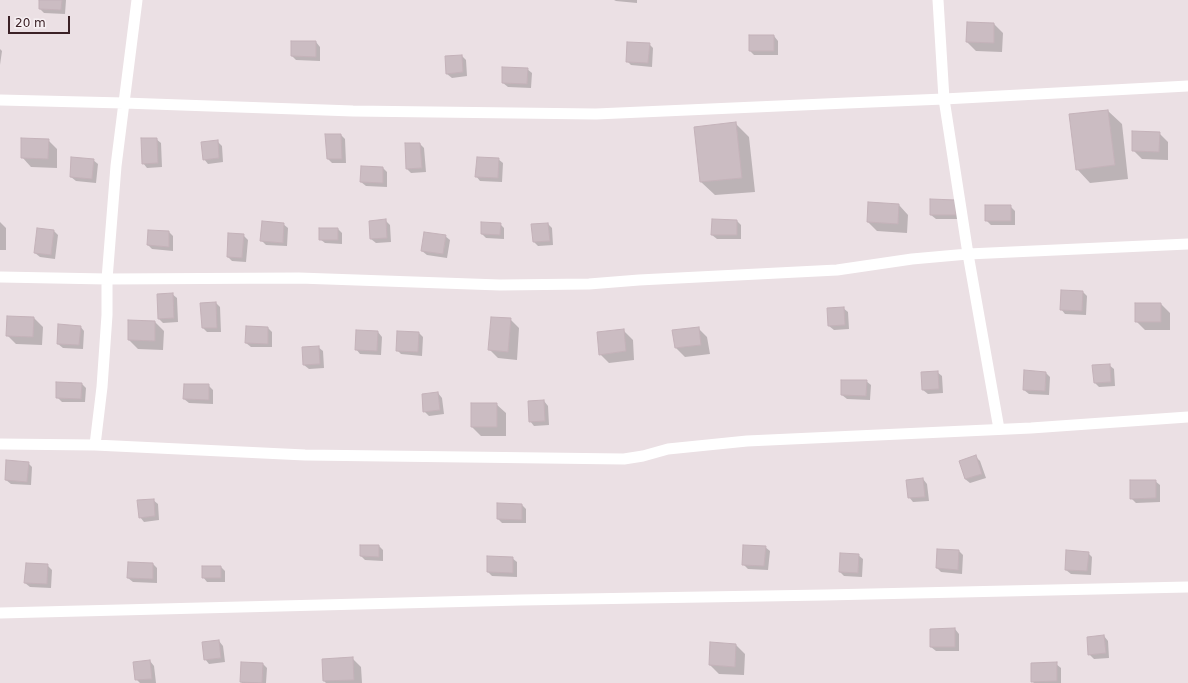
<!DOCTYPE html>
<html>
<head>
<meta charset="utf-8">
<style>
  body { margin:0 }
  #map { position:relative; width:1188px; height:683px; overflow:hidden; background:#ebe0e4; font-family:"DejaVu Sans",sans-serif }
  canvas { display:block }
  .scale { position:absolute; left:8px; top:16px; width:62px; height:18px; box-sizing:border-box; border:2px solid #3b2126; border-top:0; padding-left:5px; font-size:12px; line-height:14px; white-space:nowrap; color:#3b2126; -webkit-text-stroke:3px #f7f0f3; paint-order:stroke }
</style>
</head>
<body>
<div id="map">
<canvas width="1188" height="683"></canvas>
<div class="scale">20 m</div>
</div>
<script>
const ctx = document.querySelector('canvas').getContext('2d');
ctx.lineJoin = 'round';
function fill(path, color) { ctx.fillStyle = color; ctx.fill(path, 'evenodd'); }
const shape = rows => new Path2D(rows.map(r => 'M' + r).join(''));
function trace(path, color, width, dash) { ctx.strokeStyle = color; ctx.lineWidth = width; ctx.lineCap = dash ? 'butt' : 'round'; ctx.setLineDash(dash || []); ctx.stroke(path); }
fill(shape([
  [40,0,66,0,65,14,44,13,40,9],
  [614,0,637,0,637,3,616,1],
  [994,24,1003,33,1002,52,976,51,967,42],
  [750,36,774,36,778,41,778,55,754,55,750,51],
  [292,42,316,42,320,47,320,61,296,60,292,56],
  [649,44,653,48,652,67,631,65,627,61],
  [0,49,2,51,0,65],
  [462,56,466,60,467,76,452,78,447,74],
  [527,69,532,73,531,88,508,87,503,83],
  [1108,111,1122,124,1128,179,1090,183,1077,169],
  [736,124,749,137,755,192,715,195,701,182,695,128],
  [1159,133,1168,142,1168,160,1142,159,1133,150],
  [327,135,341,135,345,139,346,163,332,163,328,159],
  [156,139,161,143,162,167,147,168,143,163],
  [48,140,57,149,57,168,31,167,22,157],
  [217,141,222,146,223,162,208,164,204,159],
  [406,144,420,144,424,148,426,172,411,173,407,169],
  [498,159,503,163,502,182,480,181,476,176],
  [93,160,98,164,96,183,76,181,71,177],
  [383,168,387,172,387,187,366,186,361,182],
  [955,201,960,219,936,219,931,215],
  [899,205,908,215,907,233,877,231,868,222],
  [1010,206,1015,211,1015,225,991,225,986,220],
  [385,220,390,225,391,242,376,243,371,239],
  [737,221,741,225,741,239,717,239,712,235],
  [0,222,6,228,6,250,0,250],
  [283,224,288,228,287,246,266,245,262,241],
  [500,224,504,228,504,239,486,238,482,234],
  [548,224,552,228,553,245,538,246,534,242],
  [320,229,338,229,342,233,342,244,325,243,320,239],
  [53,230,58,235,55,259,40,257,35,253],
  [149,231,169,232,173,236,173,251,152,249,148,245],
  [243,235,248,240,246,262,232,261,228,257],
  [445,236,450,240,447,258,427,255,422,251],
  [1083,292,1087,296,1086,315,1065,314,1061,309],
  [172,294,177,298,178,322,163,323,159,319],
  [216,303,220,307,221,332,207,332,203,328],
  [1161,304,1170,313,1170,330,1145,330,1136,321],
  [843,308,848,312,849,329,834,330,829,326],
  [34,318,43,327,42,345,16,344,7,335],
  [510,319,519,328,517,360,498,358,489,349],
  [155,322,164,331,163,350,138,349,129,340],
  [80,326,84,331,83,349,63,348,58,344],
  [268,328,272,332,272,347,251,347,246,343],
  [698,328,707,337,710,354,685,357,676,348],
  [624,331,633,340,634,360,609,363,600,354],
  [378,332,382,337,381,355,360,354,356,349],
  [419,333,423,337,422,356,401,354,397,350],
  [318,347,323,351,324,368,309,369,304,365],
  [1109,365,1114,369,1115,386,1099,387,1095,383],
  [1025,371,1046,373,1050,377,1049,395,1029,394,1024,390],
  [937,372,942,376,943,393,928,394,923,390,922,373],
  [866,381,871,385,870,400,847,399,842,395],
  [82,384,86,388,85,402,62,402,57,397],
  [208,385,213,390,213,404,189,403,184,399],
  [438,393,442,398,444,414,429,416,424,411],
  [544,401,548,406,549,425,534,426,530,421],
  [496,404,506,413,506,436,481,436,472,427],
  [976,457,980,461,986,478,970,483,965,479,960,461],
  [28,463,32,467,31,485,11,484,6,480],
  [923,479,927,484,929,501,913,502,909,497],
  [1155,481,1160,485,1160,502,1136,503,1131,498],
  [153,500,158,504,159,520,144,522,140,517],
  [522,505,526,509,526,523,502,523,498,519],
  [361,546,379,546,383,550,383,561,365,560,361,556],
  [765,547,770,551,768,570,748,569,743,564],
  [938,550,959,551,963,555,962,574,941,572,937,568],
  [1088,553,1092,557,1091,575,1071,574,1066,570],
  [858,555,863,559,862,577,844,576,840,572],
  [512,558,517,562,517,577,492,576,488,572],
  [153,564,157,568,157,583,133,582,128,578],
  [47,565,52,570,51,588,30,587,25,583],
  [221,567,225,571,225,582,207,582,203,577],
  [955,629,959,634,959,651,936,651,931,647],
  [1104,636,1108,641,1109,658,1094,659,1089,654],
  [219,641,223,646,225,662,209,664,205,659],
  [736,645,745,654,744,675,719,674,710,665],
  [352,658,361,667,362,683,326,683,324,681],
  [150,661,154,666,156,683,140,683,136,679],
  [263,664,267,668,266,683,242,683,241,682],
  [1056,664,1061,668,1061,683,1034,683,1032,681]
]), '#0003');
const building = shape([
  [39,0,62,0,61,10,39,9,39,0],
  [967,22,994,23,994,43,966,42,967,22],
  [749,35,774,35,774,51,749,51,749,35],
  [291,41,316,41,316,57,291,56,291,41],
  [627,42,650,43,648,63,626,62,627,42],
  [462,55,463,72,446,74,445,56,462,55],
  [502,67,528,68,527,84,502,83,502,67],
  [1108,110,1115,165,1076,170,1069,114,1108,110],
  [736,122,742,178,700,182,694,127,736,122],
  [1132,131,1160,132,1159,152,1132,151,1132,131],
  [325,134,341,134,342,159,327,159,325,134],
  [21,138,49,139,48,159,21,158,21,138],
  [141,138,157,138,158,163,142,164,141,138],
  [218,140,219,158,203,160,201,142,218,140],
  [405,143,420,143,422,168,406,169,405,143],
  [71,157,94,159,92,179,70,177,71,157],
  [477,157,499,158,498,178,475,177,477,157],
  [361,166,383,167,383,183,360,182,361,166],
  [930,199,956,200,956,215,930,215,930,199],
  [868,202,899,204,898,224,867,222,868,202],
  [985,205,1011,205,1011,221,985,221,985,205],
  [386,219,387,238,370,239,369,221,386,219],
  [712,219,737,220,737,235,711,235,712,219],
  [262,221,284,223,283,243,260,241,262,221],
  [481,222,501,223,500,235,481,234,481,222],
  [548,223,550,241,533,242,531,224,548,223],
  [37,228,54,230,51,255,34,253,37,228],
  [319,228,338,228,338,240,319,240,319,228],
  [148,230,169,231,169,247,147,245,148,230],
  [424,232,446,235,443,254,421,251,424,232],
  [228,233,244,234,242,258,227,257,228,233],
  [1061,290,1083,291,1082,311,1060,310,1061,290],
  [173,293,174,318,158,319,157,294,173,293],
  [216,302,217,328,202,328,200,303,216,302],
  [1135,303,1161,303,1161,322,1135,322,1135,303],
  [844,307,845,325,828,326,827,308,844,307],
  [7,316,34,317,33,337,6,336,7,316],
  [491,317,511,318,508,352,488,350,491,317],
  [128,320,155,321,155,341,128,340,128,320],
  [58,324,81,326,79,345,57,344,58,324],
  [246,326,268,327,268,344,245,343,246,326],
  [699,327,701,345,675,348,672,330,699,327],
  [624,329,626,351,599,355,597,332,624,329],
  [356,330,378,331,377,351,355,350,356,330],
  [397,331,419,332,418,352,396,351,397,331],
  [319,346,320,364,303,365,302,347,319,346],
  [1110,364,1111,382,1094,383,1092,365,1110,364],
  [1024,370,1046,372,1045,391,1023,390,1024,370],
  [938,371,939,389,922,390,921,372,938,371],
  [841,380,867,380,866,396,841,395,841,380],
  [56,382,82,383,81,399,56,398,56,382],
  [184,384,209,384,209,400,183,399,184,384],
  [438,392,440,410,423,412,422,394,438,392],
  [544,400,545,421,529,422,528,401,544,400],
  [471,403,497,403,497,427,471,427,471,403],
  [976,455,982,474,965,479,959,461,976,455],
  [6,460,29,462,27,482,5,480,6,460],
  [923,478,925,497,908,498,906,480,923,478],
  [1130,480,1156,480,1156,498,1130,499,1130,480],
  [154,499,155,516,139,518,137,500,154,499],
  [497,503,522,504,522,520,497,519,497,503],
  [360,545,379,545,379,557,360,556,360,545],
  [743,545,766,546,764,566,742,565,743,545],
  [937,549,959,550,958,570,936,568,937,549],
  [1066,550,1089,552,1087,571,1065,570,1066,550],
  [840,553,859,554,858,573,839,572,840,553],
  [487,556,513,557,513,573,487,572,487,556],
  [128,562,153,563,153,579,127,578,128,562],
  [26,563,48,564,47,584,24,583,26,563],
  [202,566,221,566,221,578,202,578,202,566],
  [955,628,955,647,930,647,930,629,955,628],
  [1104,635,1106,653,1088,655,1087,637,1104,635],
  [219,640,221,658,204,660,202,642,219,640],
  [710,642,736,644,735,667,709,665,710,642],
  [353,657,354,680,323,681,322,659,353,657],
  [150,660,152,679,135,680,133,662,150,660],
  [241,662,263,663,262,683,240,682,241,662],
  [1057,662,1057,681,1031,682,1031,663,1057,662]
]);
fill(building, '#cbbcc2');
trace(building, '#c4b2b9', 1);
trace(shape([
  [938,0,944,99,968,254,999,429],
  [0,100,124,103,353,111,596,114,847,103,944,99,1188,86],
  [0,277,107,279,299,278,500,285,589,284,639,280,837,270,912,259,968,254,1188,244],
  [0,444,95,445,305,455,624,459,643,456,668,449,747,441,1031,428,1188,417],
  [95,445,102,387,107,315,107,279,116,166,137,0],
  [0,613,521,600,825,595,1188,587]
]), '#fff', 11);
</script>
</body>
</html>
